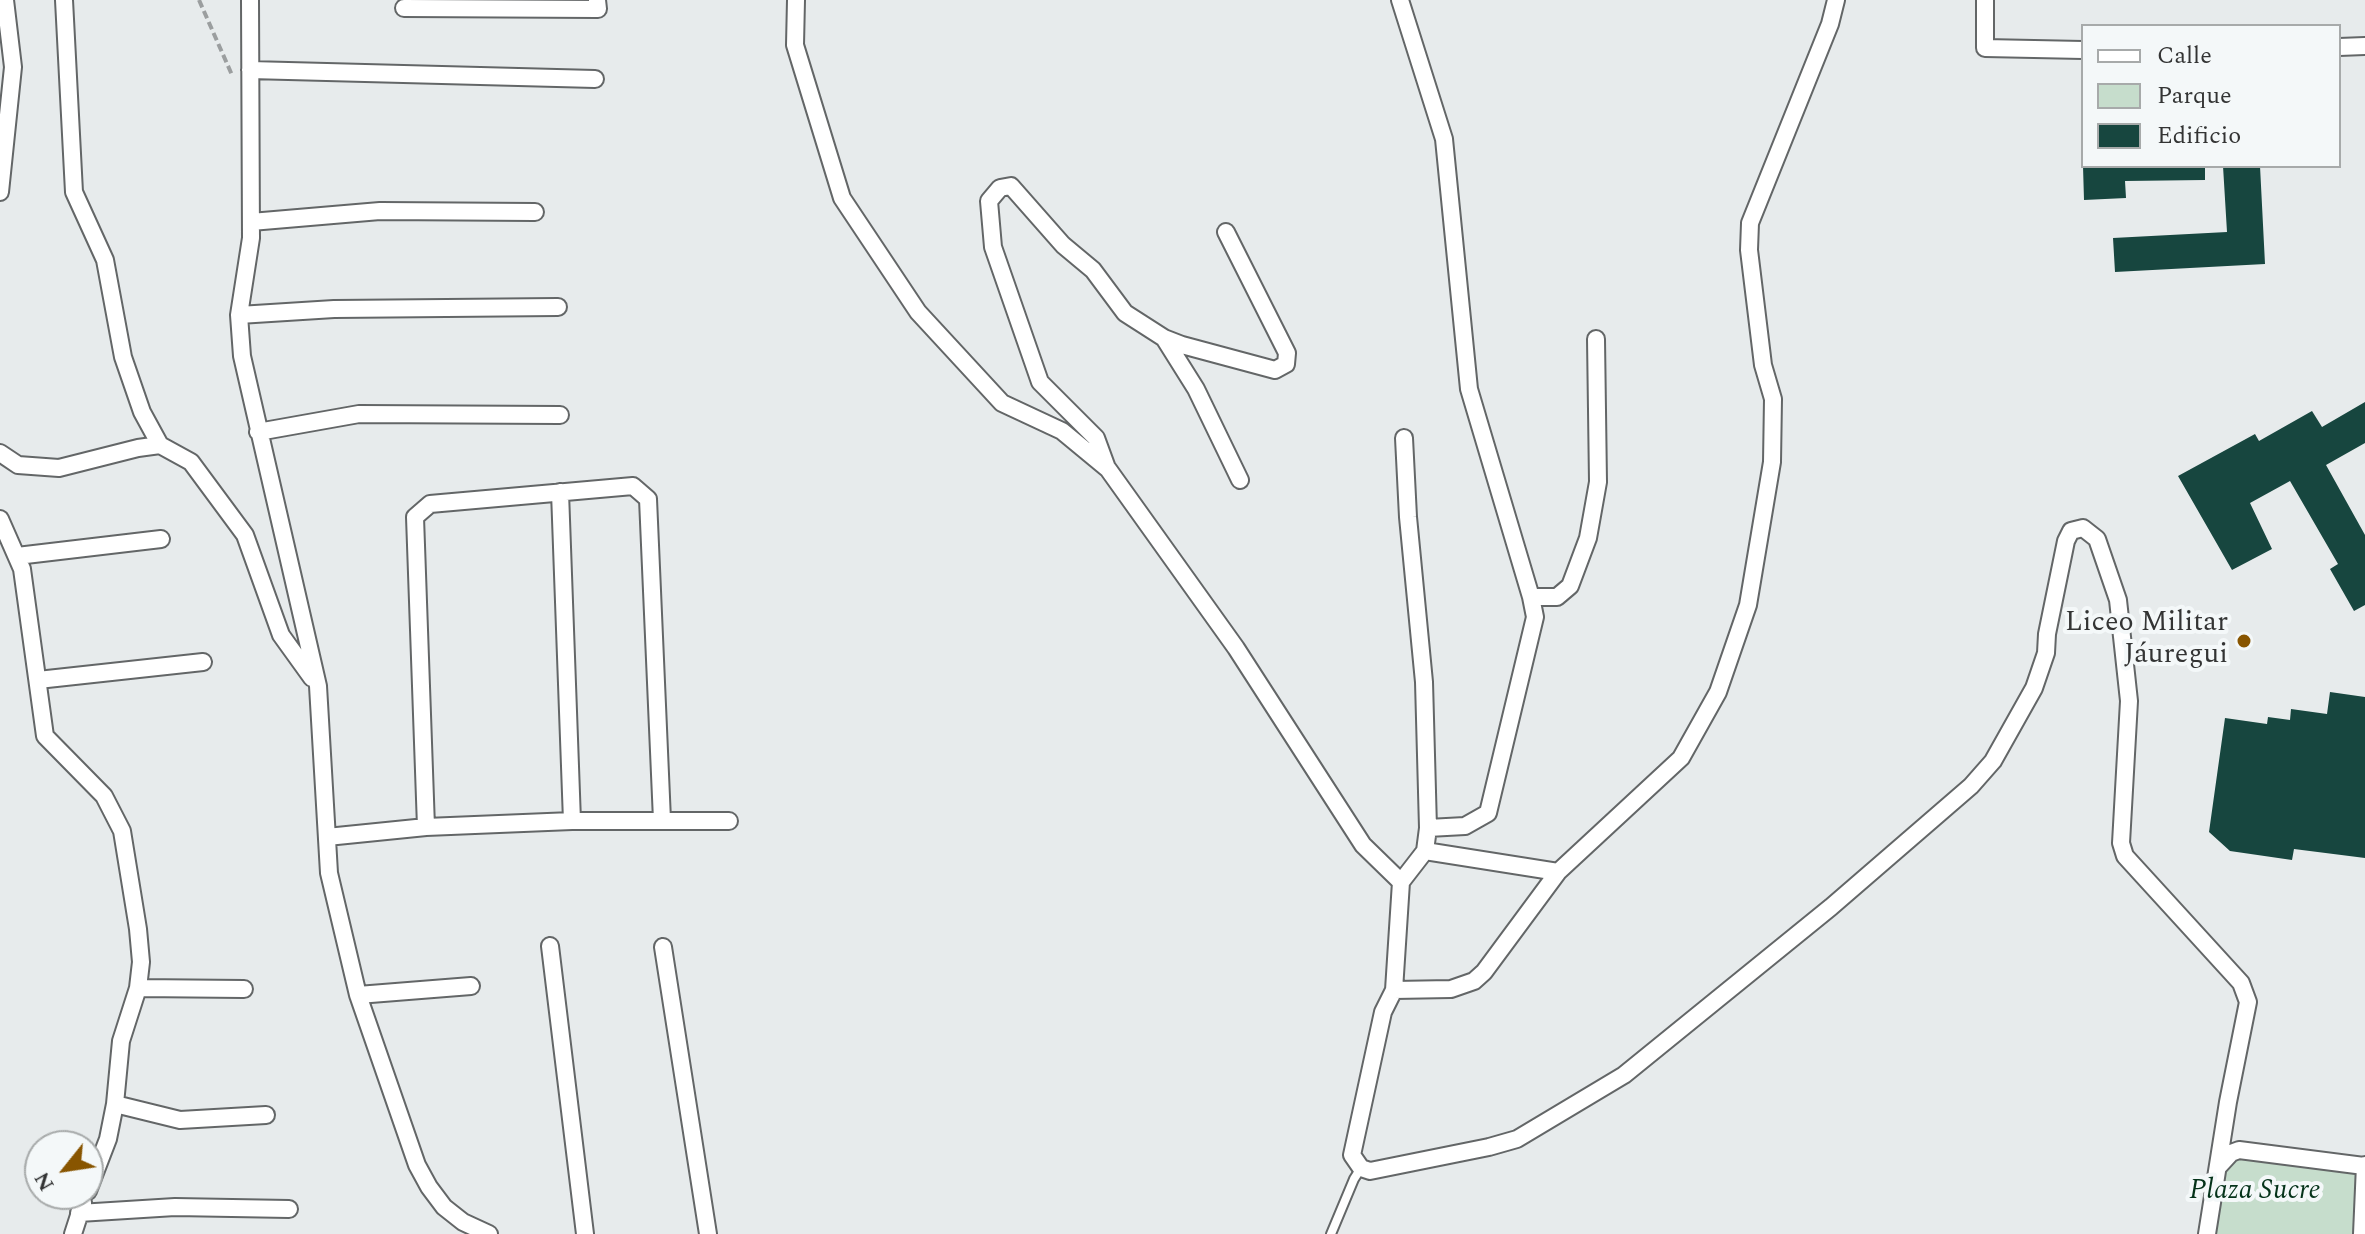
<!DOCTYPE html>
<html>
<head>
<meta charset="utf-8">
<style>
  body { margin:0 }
  #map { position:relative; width:2365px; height:1234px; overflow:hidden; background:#e7ebec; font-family:Spectral,serif }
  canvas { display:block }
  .legend { position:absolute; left:2081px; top:24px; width:260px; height:144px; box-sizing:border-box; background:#f4f8f9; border:2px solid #a7aaaa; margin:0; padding:10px 14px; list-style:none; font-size:24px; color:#333434 }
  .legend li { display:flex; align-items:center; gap:16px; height:40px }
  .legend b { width:40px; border:2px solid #a7aaaa }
  .north { position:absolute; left:24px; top:1130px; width:80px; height:80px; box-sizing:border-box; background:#f4f8f9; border:2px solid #a7aaaa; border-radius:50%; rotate:240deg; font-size:22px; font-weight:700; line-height:32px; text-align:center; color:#333434 }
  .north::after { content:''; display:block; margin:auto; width:28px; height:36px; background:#850; clip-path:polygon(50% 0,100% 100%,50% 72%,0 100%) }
</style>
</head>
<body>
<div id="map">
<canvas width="2365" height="1234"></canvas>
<ul class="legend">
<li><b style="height:10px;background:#fff"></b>Calle</li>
<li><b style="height:22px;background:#c6ddcc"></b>Parque</li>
<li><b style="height:22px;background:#17463f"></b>Edificio</li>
</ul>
<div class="north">N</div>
</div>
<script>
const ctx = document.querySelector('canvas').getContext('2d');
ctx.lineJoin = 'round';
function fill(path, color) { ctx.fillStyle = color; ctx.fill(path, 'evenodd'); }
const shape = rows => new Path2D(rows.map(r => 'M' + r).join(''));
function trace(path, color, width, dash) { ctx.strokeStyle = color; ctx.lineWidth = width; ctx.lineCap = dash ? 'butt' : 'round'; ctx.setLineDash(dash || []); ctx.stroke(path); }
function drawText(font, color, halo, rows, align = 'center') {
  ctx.font = font + ' Spectral,serif'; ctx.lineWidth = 8; ctx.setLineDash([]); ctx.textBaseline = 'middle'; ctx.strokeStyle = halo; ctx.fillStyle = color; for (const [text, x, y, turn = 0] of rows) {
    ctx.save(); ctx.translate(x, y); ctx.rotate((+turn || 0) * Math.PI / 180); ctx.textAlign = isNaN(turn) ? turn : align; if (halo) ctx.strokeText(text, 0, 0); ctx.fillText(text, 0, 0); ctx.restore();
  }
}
fill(shape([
  [2226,1157,2364,1166,2362,1234,2207,1234]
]), '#c6ddcc');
fill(shape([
  [2083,166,2205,166,2205,180,2125,181,2126,198,2084,200],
  [2223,166,2260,166,2265,264,2115,272,2113,238,2227,232],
  [2365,402,2365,443,2326,465,2365,535,2365,605,2354,611,2330,569,2338,564,2290,481,2250,503,2272,549,2232,570,2178,476,2255,434,2259,441,2312,411,2322,427],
  [2330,692,2365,697,2365,858,2294,849,2292,860,2230,851,2209,832,2225,718,2267,724,2268,717,2290,720,2291,709,2327,714]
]), '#17463f');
const service = shape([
  [1331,1234,1354,1179,1361,1168]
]);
const minor = shape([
  [64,0,74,192,105,260,123,357,142,412,160,445],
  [250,0,251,238,239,315,242,356,318,686,329,873,358,995,417,1165,429,1187,444,1207,463,1222,489,1234],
  [796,0,795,45,842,198,918,312,1002,403,1062,431,1108,469,1236,648,1363,845,1401,882,1394,990,1383,1012,1352,1155,1361,1168,1370,1171,1489,1147,1517,1139,1624,1075,1831,907,1971,786,1993,761,2034,688,2046,653,2047,634,2066,541,2071,531,2083,528,2097,539,2118,600,2129,701,2121,843,2125,856,2241,983,2248,1002,2228,1102,2207,1234],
  [1400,0,1444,139,1469,389,1531,597,1535,617,1488,813,1465,826,1428,828],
  [1985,0,1985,48,2083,50],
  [404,8,598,9,597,0],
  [2339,47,2365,46],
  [250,70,595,79],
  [0,192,13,67,5,0],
  [251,222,380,211,535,212],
  [239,315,334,309,558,307],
  [1164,338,1196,389,1240,480],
  [258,432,359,414,560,415],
  [0,453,18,465,59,468,138,448,160,445,191,462,245,535,281,635,312,678],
  [1107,468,1096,438,1040,382,993,247,989,201,1000,188,1011,186,1063,245,1093,270,1125,313,1164,338,1182,345,1275,370,1286,364,1287,353,1226,232],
  [560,492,572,821],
  [0,519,22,569,45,736,104,796,122,831,138,929,141,962,138,988,121,1041,115,1104,108,1139,88,1191],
  [17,556,161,539],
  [1531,597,1557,597,1570,586,1588,538,1598,482,1596,339],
  [38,680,203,662],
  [426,827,415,517,430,504,633,486,648,499,662,820],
  [327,837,426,827,572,821,729,821],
  [1425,851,1558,872],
  [1401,882,1425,851,1428,828,1424,682,1408,517,1404,438],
  [550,946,585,1234],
  [663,947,708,1234],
  [138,988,244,989],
  [1394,990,1451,989,1474,981,1484,972,1558,872,1681,758,1718,692,1748,605,1772,462,1773,399,1763,365,1749,250,1750,223,1830,24,1836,0],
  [358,995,471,986],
  [115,1104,180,1120,266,1115],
  [2219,1166,2231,1153,2239,1150,2364,1166],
  [79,1213,175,1207,289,1209],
  [73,1234,83,1203],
  [2362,1234,2365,1165]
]);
trace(service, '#636667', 12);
trace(minor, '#636667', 20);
trace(shape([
  [199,0,232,75]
]), '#9b9e9f', 4, [8, 4]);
trace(service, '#fff', 8);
trace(minor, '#fff', 16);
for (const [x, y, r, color] of [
  [2244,641,8,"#850"]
]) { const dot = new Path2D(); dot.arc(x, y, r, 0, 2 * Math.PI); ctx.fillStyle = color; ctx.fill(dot); trace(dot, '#f4f8f9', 3); }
drawText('28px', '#333434', '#f4f8f9', [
  ["Liceo Militar",2228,625],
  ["Jáuregui",2228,657]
], 'right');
drawText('italic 28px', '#05331a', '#f4f8f9', [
  ["Plaza Sucre",2255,1193]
]);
</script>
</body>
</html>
